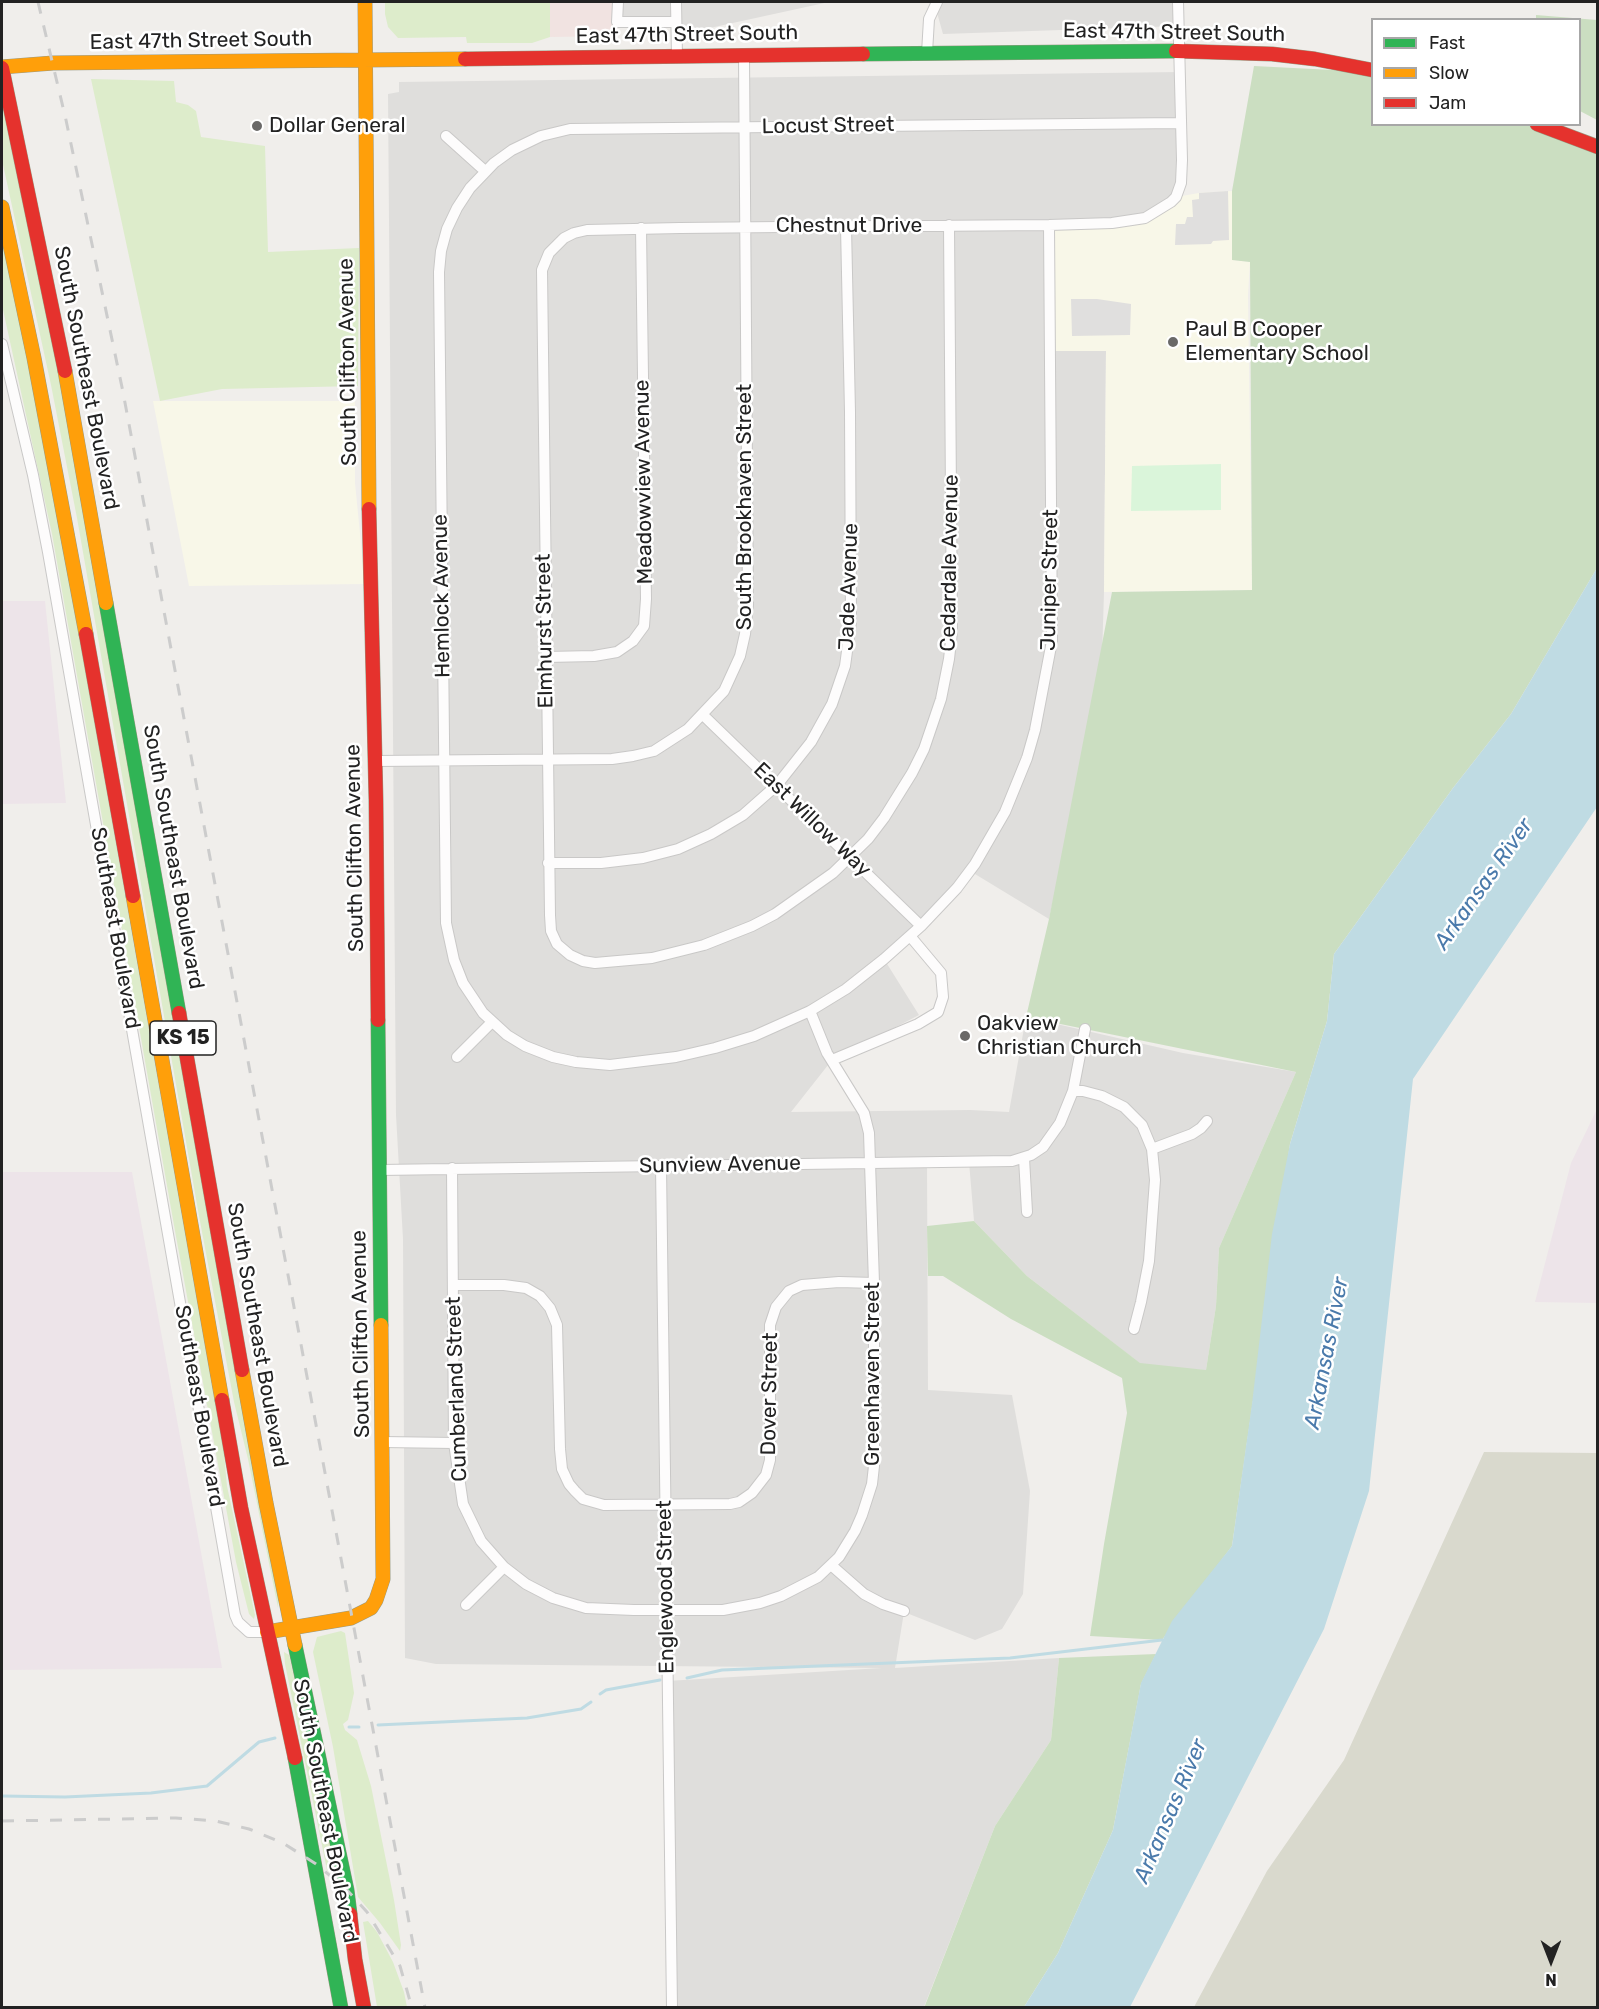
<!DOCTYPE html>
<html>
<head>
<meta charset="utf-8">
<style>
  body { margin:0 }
  #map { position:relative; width:1599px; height:2009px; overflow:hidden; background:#f0eeeb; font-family:Rubik,sans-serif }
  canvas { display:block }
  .frame { position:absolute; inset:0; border:3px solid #222; pointer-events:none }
  .legend { position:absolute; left:1371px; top:18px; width:210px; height:108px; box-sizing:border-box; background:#fff; border:2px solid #a7a7a7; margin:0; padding:8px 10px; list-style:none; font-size:18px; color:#222 }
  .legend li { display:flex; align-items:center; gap:12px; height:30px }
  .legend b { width:30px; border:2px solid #a7a7a7 }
  .north { position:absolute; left:1521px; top:1931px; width:60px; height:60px; -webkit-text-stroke:4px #fff; paint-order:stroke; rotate:180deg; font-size:16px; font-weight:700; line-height:24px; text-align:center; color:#222 }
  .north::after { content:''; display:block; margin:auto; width:21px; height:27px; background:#222; clip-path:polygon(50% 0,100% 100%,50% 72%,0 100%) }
</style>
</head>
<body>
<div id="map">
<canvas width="1599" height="2009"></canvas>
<div class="frame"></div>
<ul class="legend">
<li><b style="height:8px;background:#30b455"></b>Fast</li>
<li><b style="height:8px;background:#ff9f0a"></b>Slow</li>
<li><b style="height:8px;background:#e5322d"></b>Jam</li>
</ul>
<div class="north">N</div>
</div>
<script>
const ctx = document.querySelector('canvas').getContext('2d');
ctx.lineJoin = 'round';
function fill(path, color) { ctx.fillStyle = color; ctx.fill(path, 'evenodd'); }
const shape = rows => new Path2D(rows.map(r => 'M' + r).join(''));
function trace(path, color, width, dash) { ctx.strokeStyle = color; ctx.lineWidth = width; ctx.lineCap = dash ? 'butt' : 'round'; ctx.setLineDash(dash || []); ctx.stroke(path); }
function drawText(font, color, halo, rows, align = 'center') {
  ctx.font = font + ' Rubik,sans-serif'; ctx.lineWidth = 5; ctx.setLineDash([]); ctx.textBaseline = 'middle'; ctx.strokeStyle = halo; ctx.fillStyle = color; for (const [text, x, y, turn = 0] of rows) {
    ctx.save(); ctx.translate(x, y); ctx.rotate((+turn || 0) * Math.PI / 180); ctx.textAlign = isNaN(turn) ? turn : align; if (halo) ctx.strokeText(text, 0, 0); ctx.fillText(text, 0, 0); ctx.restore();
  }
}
fill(shape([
  [618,2,829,2,696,31,676,22,617,22],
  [934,2,1178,2,1179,26,943,34],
  [1180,72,1181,183,1049,351,1106,351,1104,592,1101,689,1049,919,970,871,884,959,919,1015,832,1060,791,1112,970,1110,1009,1112,1026,1017,1183,1053,1296,1072,1219,1248,1216,1306,1206,1370,1146,1368,1027,1276,974,1221,969,1162,927,1163,928,1390,1012,1395,1030,1491,1023,1594,1002,1629,975,1640,904,1612,895,1668,1059,1658,1051,1740,995,1826,924,2007,666,2007,667,1681,882,1668,436,1664,405,1658,403,1239,396,1115,388,94,399,92,399,82]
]), '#dfdedc');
fill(shape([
  [550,2,618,2,618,36,550,37]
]), '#f1e3e1');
fill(shape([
  [2,601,45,601,66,803,2,804],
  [1597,1109,1597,1303,1535,1302,1571,1163],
  [2,1172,132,1172,222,1668,2,1670]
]), '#ede4e9');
fill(shape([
  [1232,191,1232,260,1250,262,1248,295,1252,590,1104,592,1106,351,1049,351,1049,225,1131,221,1176,197,1199,193],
  [153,401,355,401,355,483,365,584,189,586]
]), '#f8f7e8');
fill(shape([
  [1484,1452,1597,1453,1597,2007,1194,2007,1267,1871,1344,1760]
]), '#d9d9cd');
fill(shape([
  [385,2,550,2,550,37,532,43,467,43,466,37,398,38,388,27,385,14],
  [91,79,174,81,176,102,188,105,196,111,201,137,265,146,268,252,359,248,358,386,222,389,160,401],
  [2,105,58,369,279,1593,278,1608,248,1459,234,1402,199,1216,77,518,51,385,2,160],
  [2,232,41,421,224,1453,227,1486,255,1615,254,1619,249,1614,236,1562,175,1231,52,534,2,305],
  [341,1631,345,1633,354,1693,348,1720,343,1724,345,1730,357,1740,371,1786,394,1900,401,1945,400,1951,380,1923,358,1897,333,1747,313,1652,317,1637],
  [284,1652,289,1655,339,1879,327,1870,285,1664],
  [368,1921,377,1932,393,1962,404,1992,407,2007,377,2007,363,1922]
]), '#ddeccb');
fill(shape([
  [1536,15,1597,20,1597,120,1580,111,1580,20,1536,19],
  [1254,66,1372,72,1372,124,1537,125,1597,147,1597,568,1511,714,1453,788,1334,954,1327,1021,1290,1144,1232,1546,1162,1640,1090,1636,1104,1544,1127,1413,1122,1378,1011,1319,943,1276,928,1276,927,1226,974,1221,1027,1276,1140,1363,1206,1370,1216,1306,1219,1248,1296,1072,1026,1017,1049,919,1112,592,1252,590,1250,262,1232,260,1232,191],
  [1156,1654,1141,1684,1113,1830,1058,1953,1024,2007,924,2008,995,1826,1051,1740,1059,1658]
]), '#cbdec1');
fill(shape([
  [1221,464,1221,510,1131,511,1132,466]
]), '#daf5da');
fill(shape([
  [1228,191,1229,240,1213,241,1211,244,1175,245,1176,224,1185,224,1187,217,1193,217,1192,200,1199,199,1199,193],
  [1071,299,1097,299,1131,304,1130,335,1072,336]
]), '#e0dfde');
fill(shape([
  [1597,568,1597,807,1413,1079,1369,1491,1324,1629,1130,2007,1024,2007,1058,1953,1113,1830,1141,1683,1172,1621,1232,1546,1252,1404,1272,1234,1290,1144,1327,1021,1334,954,1453,788,1511,714]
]), '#bfdbe3');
trace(shape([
  [687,1678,722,1670,1010,1658,1162,1640],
  [600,1694,606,1690,660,1680],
  [378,1725,527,1718,581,1709,591,1702],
  [349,1727,359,1727],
  [2,1796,65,1797,151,1793,207,1786,259,1742,275,1738]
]), '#bfdbe3', 3);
const street = shape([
  [618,2,617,22,676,22],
  [676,2,677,56],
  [927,53,929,19,937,2],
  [446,136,485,171],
  [949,225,952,632,949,659,941,699,924,749,912,773,884,818,868,839,833,873,775,914,752,926,704,945,652,958,595,963,583,961,570,955,557,944,551,931,550,915,542,270,549,253,564,238,574,233,587,230,680,228,882,226,919,226,1049,225,1112,223,1145,218,1171,202,1176,197,1181,183,1182,160,1178,2],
  [1049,225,1052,641,1035,730,1027,758,1005,812,975,864,957,888,921,926,884,959,846,989,810,1011,754,1036,715,1048,676,1057,610,1065,576,1062,553,1057,525,1046,507,1035,483,1013,463,983,454,960,446,923,439,272,441,251,447,229,457,208,470,188,494,163,512,150,541,136,570,129,1181,123],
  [2,344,33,475,48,552,235,1615,238,1622,249,1632,267,1632],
  [547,657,594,656,617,652,633,641,644,626,646,599,641,228],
  [703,715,921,926],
  [376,761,612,759,633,756,654,751,688,729,724,691,740,656,745,634,748,605,744,56],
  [548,863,601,863,643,858,678,849,711,834,743,815,777,785,811,742,832,704,845,666,851,622,850,412,846,227],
  [457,1057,492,1022],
  [832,1060,918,1024,938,1012,943,997,941,973,910,936],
  [1073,1091,1083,1091,1102,1096,1124,1107,1142,1125,1152,1149,1155,1180,1149,1261,1141,1302,1134,1329],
  [1152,1149,1192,1134,1201,1128,1207,1121],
  [1024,1158,1027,1212],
  [661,1166,672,2008],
  [452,1168,454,1443,463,1504,481,1541,504,1567,526,1584,553,1598,586,1608,634,1610,723,1610,760,1603,781,1596,818,1577,839,1557,855,1531,862,1515,872,1484,874,1466,874,1283,869,1133,864,1113,827,1053,810,1011],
  [380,1170,1012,1161,1031,1155,1043,1147,1060,1123,1073,1091,1085,1029],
  [454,1285,504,1285,526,1288,540,1296,550,1308,557,1325,560,1449,562,1469,569,1484,575,1491,583,1499,604,1505,730,1504,739,1502,752,1493,766,1475,770,1460,770,1325,776,1307,789,1291,802,1285,839,1282,874,1283],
  [383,1442,454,1443],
  [831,1565,864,1594,883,1604,904,1611],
  [466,1605,504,1567]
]);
const fast = shape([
  [863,54,1176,51],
  [106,603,179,1013],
  [378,1020,381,1325],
  [295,1645,347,1890,350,1914],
  [295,1758,341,2008]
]);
const slow = shape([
  [365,2,369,509],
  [2,67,53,63,465,59],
  [2,207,34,358,86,634],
  [65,371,106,603],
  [133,896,222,1400],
  [242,1370,266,1503,295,1645],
  [267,1632,351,1618,371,1608,376,1600,383,1579,381,1325]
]);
const jam = shape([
  [1176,51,1272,54,1315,59,1372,70],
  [465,59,863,54],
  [2,68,65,371],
  [1537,124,1598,147],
  [369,509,376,800,378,1020],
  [86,634,133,896],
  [179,1013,242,1370],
  [222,1400,241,1508,295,1758],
  [350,1914,355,1959,364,2008]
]);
trace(street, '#c9c8c7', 12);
trace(fast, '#999a82', 15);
trace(slow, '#999a82', 15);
trace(jam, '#999a82', 15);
trace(street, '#fdfcfc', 10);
trace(fast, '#30b455', 14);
trace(slow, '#ff9f0a', 14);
trace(jam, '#e5322d', 14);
trace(shape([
  [38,2,66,120,123,392,425,2008],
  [2,1821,176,1818,216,1821,249,1829,283,1843,316,1864,347,1890,367,1912,400,1966,412,2008]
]), '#ccc', 3, [12, 12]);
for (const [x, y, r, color] of [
  [257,126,6,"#6a6968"],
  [1173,342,6,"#6a6968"],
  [965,1036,6,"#6a6968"]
]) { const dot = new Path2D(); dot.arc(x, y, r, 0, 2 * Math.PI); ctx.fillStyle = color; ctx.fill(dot); trace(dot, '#fff', 2); }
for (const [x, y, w] of [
  [183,1038,66]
]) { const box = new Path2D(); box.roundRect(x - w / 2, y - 17, w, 34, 4.5); ctx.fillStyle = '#fff'; ctx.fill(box); trace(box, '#222', 1.5); }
drawText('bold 20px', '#222', null, [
  ["KS 15",183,1038]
]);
drawText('21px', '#222', '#fff', [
  ["East 47th Street South",1174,33,1],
  ["East 47th Street South",687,35,-1],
  ["East 47th Street South",201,41,-1],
  ["Locust Street",828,126,-1],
  ["Chestnut Drive",849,226],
  ["South Clifton Avenue",348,362,-91],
  ["South Southeast Boulevard",86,378,79],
  ["Meadowview Avenue",644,482,-91],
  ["South Brookhaven Street",745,507,-90],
  ["Cedardale Avenue",950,563,-89],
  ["Juniper Street",1050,580,-89],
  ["Jade Avenue",849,587,-88],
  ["Hemlock Avenue",442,596,-91],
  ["Elmhurst Street",545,631,-91],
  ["East Willow Way",812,820,44],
  ["South Clifton Avenue",355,848,-91],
  ["South Southeast Boulevard",173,857,80],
  ["Southeast Boulevard",115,928,80],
  ["Sunview Avenue",720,1165,-1],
  ["South Clifton Avenue",361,1334,-91],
  ["South Southeast Boulevard",257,1335,80],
  ["Greenhaven Street",873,1374,-90],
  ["Cumberland Street",457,1389,-92],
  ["Dover Street",770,1394,-89],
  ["Southeast Boulevard",199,1406,80],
  ["Englewood Street",666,1587,-91],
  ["South Southeast Boulevard",325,1811,79]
]);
drawText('21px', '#222', '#fff', [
  ["Dollar General",269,126],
  ["Paul B Cooper",1185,330],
  ["Elementary School",1185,354],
  ["Oakview",977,1024],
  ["Christian Church",977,1048]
], 'left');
drawText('italic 22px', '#4a7aab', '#fff', [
  ["Arkansas River",1484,884,-55],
  ["Arkansas River",1327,1353,-79],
  ["Arkansas River",1171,1811,-67]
]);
</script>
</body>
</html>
